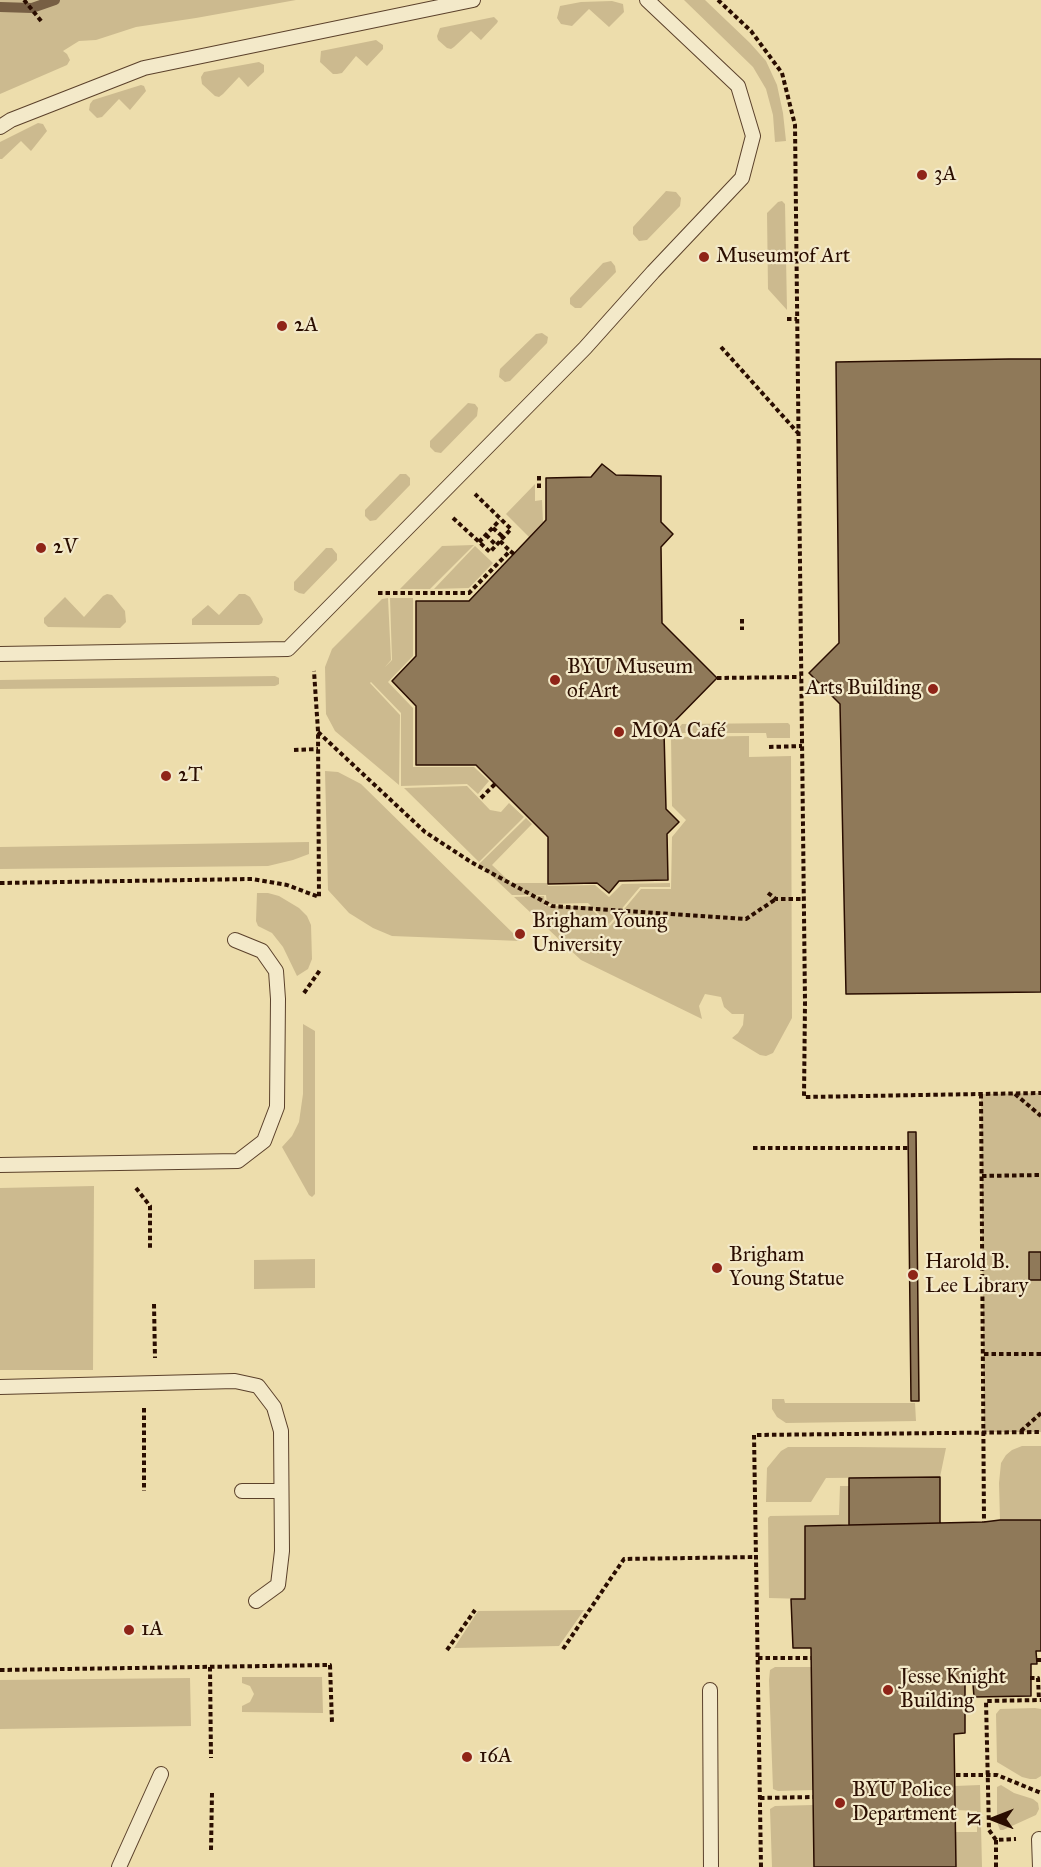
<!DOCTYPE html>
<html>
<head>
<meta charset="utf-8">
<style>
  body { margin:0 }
  #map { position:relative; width:1041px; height:1867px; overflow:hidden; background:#edddac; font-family:"IM FELL Great Primer",serif }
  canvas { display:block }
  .north { position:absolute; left:963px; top:1789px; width:60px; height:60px; -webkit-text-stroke:4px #f3e9c9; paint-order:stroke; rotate:270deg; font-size:16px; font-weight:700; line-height:24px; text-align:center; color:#2a0d00 }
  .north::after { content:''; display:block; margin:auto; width:21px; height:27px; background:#2a0d00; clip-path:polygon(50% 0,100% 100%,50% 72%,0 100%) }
</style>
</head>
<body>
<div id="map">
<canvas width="1041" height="1867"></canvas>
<div class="north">N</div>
</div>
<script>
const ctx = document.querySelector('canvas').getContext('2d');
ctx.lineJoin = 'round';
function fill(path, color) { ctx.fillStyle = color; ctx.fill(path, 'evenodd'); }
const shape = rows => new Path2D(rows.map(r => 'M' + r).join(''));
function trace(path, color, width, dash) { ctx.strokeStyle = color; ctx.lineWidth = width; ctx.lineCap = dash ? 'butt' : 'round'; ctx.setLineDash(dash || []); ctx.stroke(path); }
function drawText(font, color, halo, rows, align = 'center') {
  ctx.font = font + ' "IM FELL Great Primer",serif'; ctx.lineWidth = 4.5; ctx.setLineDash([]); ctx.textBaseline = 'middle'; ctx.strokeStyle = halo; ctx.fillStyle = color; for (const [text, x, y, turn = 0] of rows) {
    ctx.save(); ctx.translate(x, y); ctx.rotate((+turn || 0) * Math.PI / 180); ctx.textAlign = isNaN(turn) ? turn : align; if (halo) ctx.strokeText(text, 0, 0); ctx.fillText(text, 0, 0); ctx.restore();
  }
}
fill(shape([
  [0,0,296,0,196,18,136,27,96,40,79,41,63,51,67,54,70,60,67,65,0,94],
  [684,0,705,0,750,43,766,61,777,85,783,113,786,141,775,142,773,115,766,89,753,67],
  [612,1,623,4,624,12,609,27,589,9,572,26,561,24,557,18,560,6,581,2],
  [494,17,498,21,497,23,481,40,471,31,454,47,451,49,447,48,438,40,437,36,440,28],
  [376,40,383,45,383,49,367,66,356,56,342,73,337,74,333,74,320,62,321,51],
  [259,62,264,65,264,72,248,87,239,77,223,94,219,97,215,96,202,84,201,77,204,72],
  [141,85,144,86,146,91,130,110,119,99,102,117,97,118,89,110,90,104,93,100],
  [38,123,43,124,47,131,31,151,21,141,2,159,0,159,0,142],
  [666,191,676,192,681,198,680,206,647,240,639,241,633,234,633,227],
  [782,201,785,204,787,310,768,289,767,213,778,202],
  [611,261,615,266,616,272,581,308,575,308,570,304,570,298,603,263],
  [542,333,548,337,547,343,510,381,505,382,499,377,500,369,536,334],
  [468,403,475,404,478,408,477,416,441,453,435,452,430,447,430,441],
  [400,474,406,474,410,478,410,485,376,520,370,521,365,516,365,510],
  [535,484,535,501,542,500,543,522,529,537,506,514],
  [474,545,430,589,400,589,442,546],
  [475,546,493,563,469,588,434,589],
  [326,548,332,548,337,554,337,560,304,594,299,593,294,590,294,582],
  [107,594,112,595,125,611,126,622,120,628,48,627,44,623,44,618,65,597,84,617,103,596],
  [239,594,245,594,250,597,263,619,262,623,259,625,192,625,192,619,208,605,219,615],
  [388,598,391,660,385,667,392,660,390,598,413,598,413,656,388,682,413,708,413,767,474,767,489,781,478,794,467,784,401,786,401,713,371,682,370,683,400,715,399,785,335,731,326,714,325,667,332,649,382,599],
  [275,676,279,678,279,684,275,686,0,689,0,680],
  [788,723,790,725,790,738,767,738,766,733,675,733,682,724],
  [749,736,749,757,791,756,792,1018,773,1053,766,1056,760,1055,732,1038,738,1033,743,1025,744,1014,732,1014,724,1007,721,997,705,994,699,1006,702,1019,581,960,514,897,544,896,545,906,588,906,610,926,641,889,671,889,672,837,686,820,672,806,671,737],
  [325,771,338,772,361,784,521,941,392,936,373,928,349,913,328,890],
  [467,786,490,810,501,812,509,803,524,817,479,862,404,788],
  [526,818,532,824,492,865,511,883,547,883,548,886,595,885,609,897,622,884,670,883,670,887,640,887,609,924,588,903,547,904,546,895,512,895,479,864],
  [309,842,309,854,293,860,268,866,0,869,0,847],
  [257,893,268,893,279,896,299,908,307,916,311,925,312,959,308,969,297,976,283,947,272,933,258,926,256,921],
  [303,1024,315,1031,315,1194,312,1197,309,1195,282,1147,292,1136,299,1122,303,1094],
  [1041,1093,1041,1432,984,1432,981,1094],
  [94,1186,93,1370,0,1370,0,1188],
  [315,1259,315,1288,254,1289,254,1260],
  [772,1399,784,1399,785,1403,915,1403,916,1421,786,1423,777,1417,772,1409],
  [1022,1446,1041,1446,1041,1520,1000,1520,999,1483,1001,1463,1006,1455,1012,1450],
  [788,1447,855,1447,946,1448,940,1477,826,1478,811,1502,766,1502,767,1468,781,1451],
  [840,1486,849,1486,849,1525,805,1526,805,1599,769,1598,768,1518,770,1516,839,1515],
  [584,1610,559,1646,454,1648,478,1611],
  [775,1667,811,1667,813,1790,778,1791,773,1789,769,1680,770,1670],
  [242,1677,322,1677,323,1713,242,1712,242,1706,250,1702,254,1694,250,1686,242,1683],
  [190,1678,191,1726,0,1729,0,1680],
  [1035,1708,1041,1709,1041,1776,1036,1779,1030,1779,1022,1777,997,1762,996,1714,1000,1709],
  [980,1785,982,1867,956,1867,955,1832,977,1832,977,1811,956,1810,955,1786],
  [1001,1785,1014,1793,1033,1799,1038,1803,1039,1809,1036,1815,1003,1830,1000,1830,997,1822,997,1787],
  [813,1805,814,1867,772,1867,770,1809,775,1806]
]), '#ccba8f');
trace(shape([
  [0,7,32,8,55,0]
]), '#775f44', 10);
const building = shape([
  [1009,359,1041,359,1041,992,846,994,840,704,809,673,839,643,836,362,1009,359],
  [602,464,616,475,661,476,661,522,673,534,661,547,662,623,717,678,664,732,666,809,679,822,667,834,668,880,619,881,609,893,597,883,548,884,548,837,476,765,416,765,416,706,392,681,416,656,416,601,469,601,546,520,546,478,591,477,602,464],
  [908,1132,916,1132,919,1401,911,1401,908,1132],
  [1029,1252,1041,1252,1041,1280,1029,1280,1029,1252],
  [940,1477,940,1523,849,1525,849,1478,940,1477],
  [1000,1520,1041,1520,1041,1651,1036,1651,1037,1664,1031,1664,1031,1696,974,1697,973,1684,965,1684,965,1733,954,1734,956,1867,814,1867,811,1648,793,1648,791,1599,805,1599,805,1526,984,1522,1000,1520]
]);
fill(building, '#8f7959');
trace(building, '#2a0d00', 1.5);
const service = shape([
  [0,127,11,120,144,68,473,0],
  [0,654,288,649,585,348,653,272,742,178,753,136,738,86,647,0],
  [0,1165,238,1161,264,1141,277,1107,278,999,276,971,262,951,235,940],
  [0,1387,235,1381,258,1386,274,1407,281,1431,282,1551,278,1585,256,1601],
  [242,1491,281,1491],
  [710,1690,711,1867],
  [1039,1839,1040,1867],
  [119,1867,161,1774]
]);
trace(service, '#5b412b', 16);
trace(shape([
  [24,0,42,22],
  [718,0,751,31,782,73,795,125,805,1002,804,1097,1041,1093],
  [787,319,797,319],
  [721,347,798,433],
  [539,476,539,491],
  [453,518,490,552,511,529,475,494],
  [493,528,503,537],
  [486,535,496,545],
  [500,541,510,551],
  [479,542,500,520],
  [378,593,469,593,510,551,514,554],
  [742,619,742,630],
  [717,678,801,677],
  [318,732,425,832,471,862,552,906,746,919,776,899],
  [769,747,802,746],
  [294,750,318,749],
  [481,798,495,784],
  [0,883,252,879,287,885,319,897,318,731,314,671],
  [768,893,776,899,803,899],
  [304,993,320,970],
  [981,1094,984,1522],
  [1015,1094,1041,1116],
  [753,1148,908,1148],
  [982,1176,1041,1175],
  [136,1188,150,1206,150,1249],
  [154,1304,155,1358],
  [984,1354,1041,1354],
  [144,1408,144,1491],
  [1021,1431,1041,1413],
  [563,1649,624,1559,756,1557],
  [447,1650,475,1610],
  [758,1658,811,1658],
  [1037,1660,1041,1660],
  [210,1667,211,1758],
  [0,1670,330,1665,332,1723],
  [1030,1678,1038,1678,1039,1700],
  [956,1775,997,1775,1041,1793],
  [760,1798,813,1797],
  [996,1840,989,1830,986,1701,1041,1700],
  [211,1850,212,1793],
  [761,1867,754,1435,1041,1432],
  [996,1867,996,1840,1016,1839]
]), '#2a0d00', 4, [4.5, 3]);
trace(service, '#f3e9c9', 14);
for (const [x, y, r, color] of [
  [922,175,6,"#8f2418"],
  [704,257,6,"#8f2418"],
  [282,326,6,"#8f2418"],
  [41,548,6,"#8f2418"],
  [555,680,6,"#8f2418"],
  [933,689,6,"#8f2418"],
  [619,732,6,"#8f2418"],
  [166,776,6,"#8f2418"],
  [520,934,6,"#8f2418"],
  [717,1268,6,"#8f2418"],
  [913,1275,6,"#8f2418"],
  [129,1630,6,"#8f2418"],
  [888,1690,6,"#8f2418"],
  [467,1757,6,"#8f2418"],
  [840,1803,6,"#8f2418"]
]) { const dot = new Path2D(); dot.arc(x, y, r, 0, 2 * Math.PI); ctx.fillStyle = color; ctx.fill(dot); trace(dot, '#f3e9c9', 2); }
drawText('21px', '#2a0d00', '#f3e9c9', [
  ["3A",934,175],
  ["Museum of Art",716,257],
  ["2A",294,326],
  ["2V",53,548],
  ["BYU Museum",567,668],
  ["of Art",567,692],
  ["Arts Building",921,689,"right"],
  ["MOA Café",631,732],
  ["2T",178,776],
  ["Brigham Young",532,922],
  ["University",532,946],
  ["Brigham",729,1256],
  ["Young Statue",729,1280],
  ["Harold B.",925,1263],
  ["Lee Library",925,1287],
  ["1A",141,1630],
  ["Jesse Knight",900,1678],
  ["Building",900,1702],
  ["16A",479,1757],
  ["BYU Police",852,1791],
  ["Department",852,1815]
], 'left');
</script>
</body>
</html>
